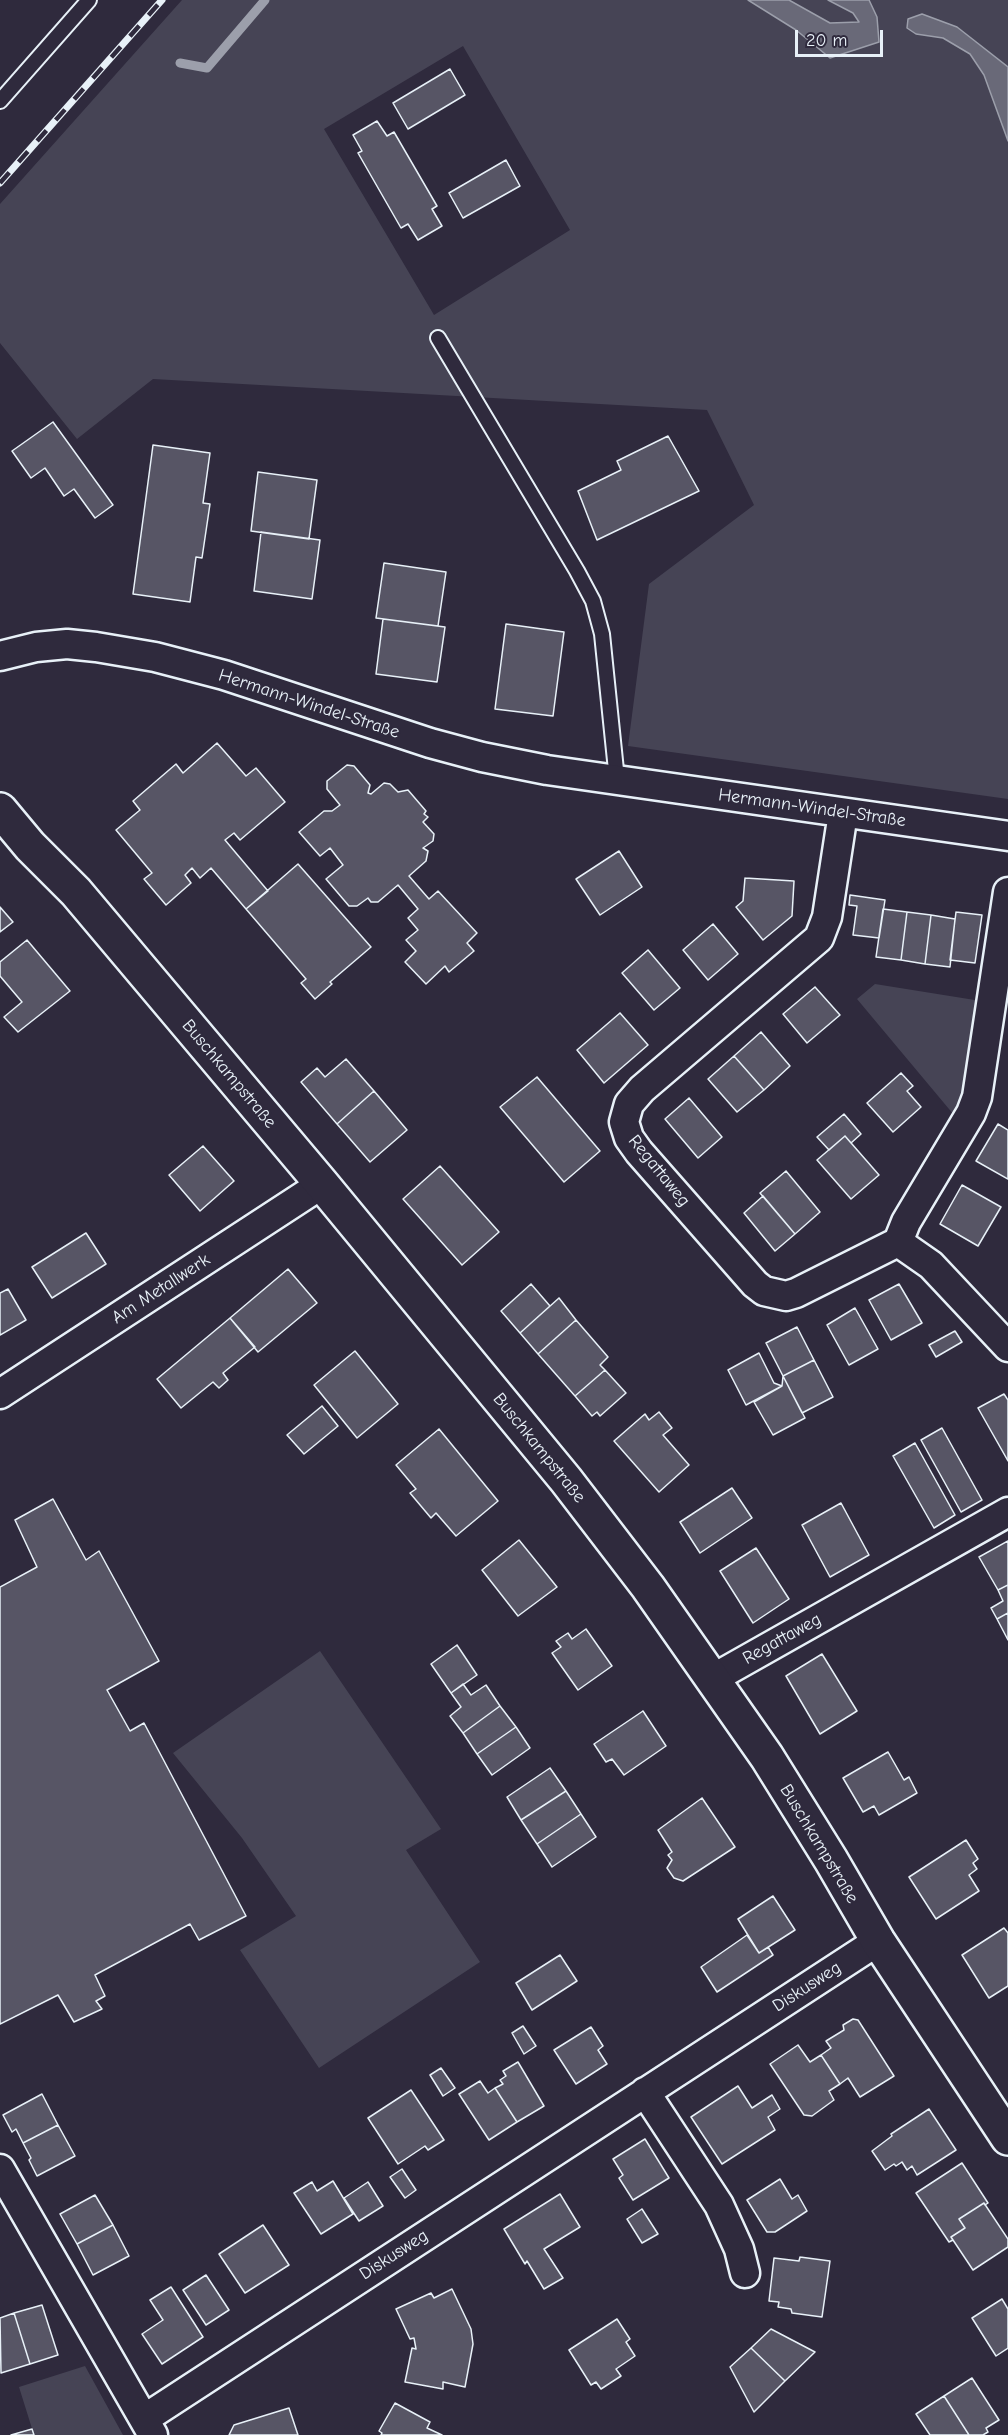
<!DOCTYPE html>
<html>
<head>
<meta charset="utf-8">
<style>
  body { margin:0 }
  #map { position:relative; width:1008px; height:2435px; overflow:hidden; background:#2f2a3d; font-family:"Comic Neue",sans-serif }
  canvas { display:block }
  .scale { position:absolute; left:795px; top:30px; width:88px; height:27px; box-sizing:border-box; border:3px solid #e8f1f8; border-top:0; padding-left:8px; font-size:18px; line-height:21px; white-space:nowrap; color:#e8f1f8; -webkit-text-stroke:4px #2f2a3d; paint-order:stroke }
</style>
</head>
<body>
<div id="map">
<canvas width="1008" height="2435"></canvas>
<div class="scale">20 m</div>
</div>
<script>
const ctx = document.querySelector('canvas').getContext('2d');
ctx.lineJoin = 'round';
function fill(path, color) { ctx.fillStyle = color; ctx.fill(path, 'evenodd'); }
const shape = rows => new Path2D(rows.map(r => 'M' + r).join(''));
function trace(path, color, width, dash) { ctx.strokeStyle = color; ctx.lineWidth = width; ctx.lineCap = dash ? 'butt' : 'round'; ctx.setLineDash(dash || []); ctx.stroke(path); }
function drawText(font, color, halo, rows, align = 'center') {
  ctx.font = font + ' "Comic Neue",sans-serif'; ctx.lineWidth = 4.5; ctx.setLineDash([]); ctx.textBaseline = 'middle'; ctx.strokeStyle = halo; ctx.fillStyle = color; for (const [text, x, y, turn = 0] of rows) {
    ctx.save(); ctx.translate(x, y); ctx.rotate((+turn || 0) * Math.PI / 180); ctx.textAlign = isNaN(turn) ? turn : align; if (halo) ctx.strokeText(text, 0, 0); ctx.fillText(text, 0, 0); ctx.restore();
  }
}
fill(shape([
  [182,0,1008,0,1008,799,628,746,649,584,754,505,707,410,153,379,77,439,0,343,0,204],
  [463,46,570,230,434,315,324,129],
  [875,984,981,1001,968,1087,954,1115,857,999],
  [320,1651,441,1829,406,1850,480,1962,319,2068,240,1950,296,1916,242,1838,173,1753],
  [85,2366,123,2435,34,2435,19,2387]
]), '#464455');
const water = shape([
  [748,0,789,0,830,23,859,22,853,13,828,0,869,0,877,17,879,42,830,58,796,30,748,0],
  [922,14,957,27,1008,67,1008,141,984,75,970,54,943,38,916,34,907,28,908,19,922,14]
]);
fill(water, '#696978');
trace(water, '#9c9fab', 1.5);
trace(shape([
  [180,63,207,68,265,0]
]), '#9c9fab', 9);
const building = shape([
  [450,69,465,95,408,129,393,103,450,69],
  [377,121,387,136,394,132,437,206,432,209,442,226,418,240,408,224,401,228,358,153,362,151,353,135,377,121],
  [506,160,520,186,463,218,449,193,506,160],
  [53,422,113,505,95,518,74,489,64,496,45,468,31,478,12,451,53,422],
  [668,436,699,491,597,540,578,491,621,470,617,461,668,436],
  [153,445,210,453,203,503,210,504,202,558,196,557,190,602,133,594,153,445],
  [258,472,317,480,309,539,251,531,258,472],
  [261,532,320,540,312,599,254,591,261,532],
  [384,563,446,572,438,626,376,618,384,563],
  [383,619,445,627,437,682,376,674,383,619],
  [506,624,564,632,553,716,495,709,506,624],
  [217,743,246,776,256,768,285,802,240,840,234,833,225,840,268,891,246,909,211,868,200,878,192,868,185,875,191,883,166,905,144,879,152,873,116,830,140,810,133,801,176,764,183,773,217,743],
  [347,765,354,766,370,785,368,793,371,794,384,783,390,784,398,792,408,790,426,811,424,814,428,817,423,822,434,834,433,841,423,848,428,851,426,861,409,876,429,899,438,891,477,933,467,943,474,951,449,972,445,966,426,984,405,962,416,951,406,940,418,930,408,918,418,909,398,885,378,902,371,902,368,898,357,906,349,906,326,879,343,865,330,848,320,856,299,832,324,811,332,811,340,805,327,789,327,781,347,765],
  [619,851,642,887,600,915,576,879,619,851],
  [298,864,371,947,330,982,332,984,315,999,301,983,306,979,246,909,298,864],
  [745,878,794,881,792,916,763,940,736,907,743,901,745,878],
  [850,895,885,900,879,938,853,935,857,906,849,905,850,895],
  [0,907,13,922,0,932,0,907],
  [883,909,907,912,901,960,876,957,883,909],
  [907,912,931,915,925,964,901,960,907,912],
  [956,912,982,915,975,963,950,960,956,912],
  [931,915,955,919,950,967,925,964,931,915],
  [713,924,738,954,708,980,683,950,713,924],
  [27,940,70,991,18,1032,4,1017,22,1002,0,976,0,962,27,940],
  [648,950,680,988,654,1010,622,973,648,950],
  [815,987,840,1015,807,1043,783,1014,815,987],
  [620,1013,648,1045,604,1083,577,1050,620,1013],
  [761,1032,790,1066,764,1090,734,1056,761,1032],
  [734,1056,764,1090,737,1112,708,1079,734,1056],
  [346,1059,374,1091,337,1124,301,1082,317,1068,325,1077,346,1059],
  [901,1073,913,1086,907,1091,921,1107,893,1132,867,1103,901,1073],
  [537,1077,600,1151,564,1182,500,1107,537,1077],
  [374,1091,407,1130,370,1162,337,1124,374,1091],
  [689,1098,722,1137,698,1158,665,1119,689,1098],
  [844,1114,861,1134,851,1143,845,1136,829,1150,817,1137,844,1114],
  [998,1124,1008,1130,1008,1179,976,1161,998,1124],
  [845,1136,879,1175,851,1199,817,1160,845,1136],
  [203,1146,234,1181,200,1211,169,1175,203,1146],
  [440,1166,499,1232,462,1265,403,1199,440,1166],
  [786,1171,820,1212,795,1234,760,1193,786,1171],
  [962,1185,1001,1207,978,1246,940,1224,962,1185],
  [763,1196,795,1234,775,1251,744,1213,763,1196],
  [86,1233,106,1264,52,1298,32,1267,86,1233],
  [288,1269,317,1303,258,1352,230,1318,288,1269],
  [531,1284,550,1306,520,1333,501,1311,531,1284],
  [899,1284,922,1323,891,1340,869,1300,899,1284],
  [8,1289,26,1320,0,1335,0,1293,8,1289],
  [559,1298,576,1320,538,1354,520,1333,559,1298],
  [855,1308,878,1349,849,1365,827,1325,855,1308],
  [230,1318,255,1347,223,1373,228,1380,219,1388,213,1382,181,1408,157,1379,230,1318],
  [576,1320,608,1357,600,1365,605,1370,575,1396,538,1354,576,1320],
  [797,1327,814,1360,783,1376,766,1343,797,1327],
  [955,1331,962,1342,936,1357,929,1345,955,1331],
  [355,1351,398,1404,357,1438,314,1385,355,1351],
  [759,1353,774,1383,782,1386,746,1405,728,1370,759,1353],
  [814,1360,833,1397,802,1413,783,1376,814,1360],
  [605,1370,626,1393,600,1416,597,1412,592,1416,575,1396,605,1370],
  [783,1376,805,1418,773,1435,754,1402,782,1386,783,1376],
  [1004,1394,1008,1400,1008,1461,978,1408,1004,1394],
  [322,1406,338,1426,304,1454,287,1435,322,1406],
  [659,1412,672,1428,663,1435,689,1465,659,1492,614,1441,645,1414,649,1420,659,1412],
  [942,1428,982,1500,961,1512,921,1440,942,1428],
  [439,1429,498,1501,456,1536,436,1513,431,1518,410,1493,416,1489,396,1465,439,1429],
  [915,1443,955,1515,934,1528,893,1456,915,1443],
  [732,1488,752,1518,700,1553,680,1522,732,1488],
  [53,1499,86,1560,99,1551,159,1661,107,1690,130,1731,144,1723,246,1916,199,1940,190,1924,95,1975,105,1996,96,2001,102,2009,74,2022,58,1995,0,2024,0,1587,37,1567,15,1520,53,1499],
  [841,1503,869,1555,830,1577,802,1525,841,1503],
  [519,1540,557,1587,518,1616,482,1570,519,1540],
  [1008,1541,1008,1585,998,1590,979,1557,1008,1541],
  [756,1548,789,1599,753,1623,720,1571,756,1548],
  [1008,1585,1008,1613,997,1619,991,1608,1003,1601,998,1590,1008,1585],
  [1008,1613,1008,1640,997,1619,1008,1613],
  [586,1629,612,1666,578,1690,552,1653,561,1647,556,1641,568,1633,572,1639,586,1629],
  [457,1645,477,1675,451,1693,431,1664,457,1645],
  [822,1654,857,1711,820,1734,786,1676,822,1654],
  [463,1684,471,1695,486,1685,500,1706,463,1733,450,1716,461,1707,451,1693,463,1684],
  [500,1706,516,1727,477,1754,463,1733,500,1706],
  [643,1711,666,1746,624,1775,612,1759,606,1762,594,1744,643,1711],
  [516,1727,530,1748,492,1775,477,1754,516,1727],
  [888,1752,904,1780,909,1777,917,1793,879,1815,874,1806,863,1812,843,1778,888,1752],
  [550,1768,566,1791,521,1820,507,1797,550,1768],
  [566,1791,581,1814,537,1844,521,1820,566,1791],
  [702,1798,735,1847,683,1881,674,1878,667,1868,672,1860,668,1855,672,1852,658,1830,702,1798],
  [581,1814,596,1837,552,1867,537,1844,581,1814],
  [966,1840,978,1859,973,1863,977,1869,969,1875,979,1891,936,1919,909,1877,966,1840],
  [773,1896,795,1930,759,1953,738,1919,773,1896],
  [1004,1928,1008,1933,1008,1986,989,1998,962,1955,1004,1928],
  [747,1935,759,1953,768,1947,773,1955,717,1992,701,1967,747,1935],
  [560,1955,577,1981,532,2010,516,1983,560,1955],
  [853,2019,858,2020,894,2076,860,2097,848,2078,840,2084,821,2055,831,2048,826,2041,844,2030,843,2025,853,2019],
  [523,2026,536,2046,524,2054,512,2033,523,2026],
  [591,2027,603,2046,598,2050,607,2064,576,2084,554,2050,591,2027],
  [798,2045,810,2062,821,2055,840,2084,829,2091,834,2100,812,2116,804,2115,770,2064,798,2045],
  [518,2062,544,2106,517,2122,495,2088,503,2084,500,2080,506,2076,503,2071,518,2062],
  [441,2068,455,2088,443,2096,430,2075,441,2068],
  [480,2081,488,2093,495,2088,517,2122,489,2140,459,2094,480,2081],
  [738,2086,752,2108,772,2095,780,2109,768,2117,775,2130,722,2164,691,2117,738,2086],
  [411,2090,444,2140,428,2150,425,2146,398,2164,368,2118,411,2090],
  [42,2094,58,2125,23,2143,16,2129,12,2132,3,2115,42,2094],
  [929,2109,956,2150,917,2175,912,2166,907,2170,902,2162,896,2166,894,2164,885,2170,872,2151,892,2136,891,2134,929,2109],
  [58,2125,75,2156,37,2176,29,2160,31,2158,23,2143,58,2125],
  [645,2139,669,2178,633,2200,619,2178,623,2175,613,2159,645,2139],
  [962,2163,988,2203,985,2205,984,2203,959,2219,965,2228,951,2237,953,2240,949,2242,916,2193,962,2163],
  [402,2169,416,2190,405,2198,390,2177,402,2169],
  [780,2179,792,2199,798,2195,807,2211,775,2232,767,2232,747,2200,780,2179],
  [333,2181,353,2214,321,2234,294,2193,312,2182,317,2191,333,2181],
  [368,2182,383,2206,359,2221,344,2198,368,2182],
  [560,2194,580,2227,544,2249,563,2278,544,2289,527,2261,525,2264,504,2229,560,2194],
  [95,2195,113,2225,77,2244,60,2214,95,2195],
  [984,2203,1008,2239,1008,2247,973,2270,951,2237,965,2228,959,2219,984,2203],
  [642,2209,658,2234,642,2243,627,2219,642,2209],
  [113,2225,129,2256,93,2275,77,2244,113,2225],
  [263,2225,289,2265,245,2293,219,2254,263,2225],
  [800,2257,830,2261,822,2317,792,2313,791,2309,778,2307,779,2302,769,2301,774,2258,799,2261,800,2257],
  [206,2275,229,2310,206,2325,183,2290,206,2275],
  [171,2287,203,2337,162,2364,142,2334,163,2320,150,2300,171,2287],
  [452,2289,471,2329,473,2344,465,2387,443,2382,443,2389,405,2382,412,2348,416,2349,414,2338,410,2339,396,2309,431,2293,434,2298,452,2289],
  [1002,2299,1008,2309,1008,2348,996,2356,972,2318,1002,2299],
  [42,2305,58,2355,30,2364,14,2313,42,2305],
  [14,2313,30,2364,1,2373,0,2318,14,2313],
  [617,2319,630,2339,626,2342,635,2356,616,2369,621,2376,601,2389,596,2382,591,2385,569,2350,617,2319],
  [771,2329,815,2352,785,2381,751,2348,771,2329],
  [751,2348,785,2381,754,2412,730,2367,751,2348],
  [972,2378,999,2420,986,2428,988,2432,983,2435,969,2435,944,2396,972,2378],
  [944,2396,969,2435,930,2435,916,2414,944,2396],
  [395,2403,430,2422,427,2428,442,2435,381,2435,382,2433,379,2431,395,2403],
  [289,2408,298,2435,229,2435,234,2425,289,2408],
  [32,2429,34,2435,11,2435,32,2429]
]);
fill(building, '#575565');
trace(building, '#e8f1f8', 1.5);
const service = shape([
  [0,101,89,0],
  [438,338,577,571,593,601,602,634,617,780]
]);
const minor = shape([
  [0,656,36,647,67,644,96,647,155,657,224,675,430,743,482,757,547,770,1008,836],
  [843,813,827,917,819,938,642,1089,629,1104,624,1122,629,1138,639,1152,755,1284,764,1291,786,1296,796,1293,898,1242],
  [898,1242,906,1222,971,1113,977,1097,1008,892],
  [898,1242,931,1265,1008,1347],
  [0,1394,322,1184],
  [714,1678,1008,1512],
  [645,2092,719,2205,739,2249,745,2273],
  [0,2169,153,2435],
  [144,2419,878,1941]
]);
const secondary = shape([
  [0,810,30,846,76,892,322,1184,566,1480,648,1587,767,1757,831,1860,878,1941,1008,2138]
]);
trace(service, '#e8f1f8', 18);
trace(minor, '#e8f1f8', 33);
trace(secondary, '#e8f1f8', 38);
trace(service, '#2f2a3d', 14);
trace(minor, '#2f2a3d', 28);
trace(secondary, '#2f2a3d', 33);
const rail = shape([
  [0,183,162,0]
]);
trace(rail, '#e8f1f8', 7);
trace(rail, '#2f2a3d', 4.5, [14]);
drawText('18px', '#e8f1f8', '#2f2a3d', [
  ["Hermann-Windel-Straße",309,704,18],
  ["Hermann-Windel-Straße",812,808,8],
  ["Buschkampstraße",229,1074,50],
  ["Regattaweg",659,1171,51],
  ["Am Metallwerk",161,1289,-33],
  ["Buschkampstraße",539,1448,51],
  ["Regattaweg",782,1639,-29],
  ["Buschkampstraße",819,1844,59],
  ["Diskusweg",807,1987,-33],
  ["Diskusweg",394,2255,-33]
]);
</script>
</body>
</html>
